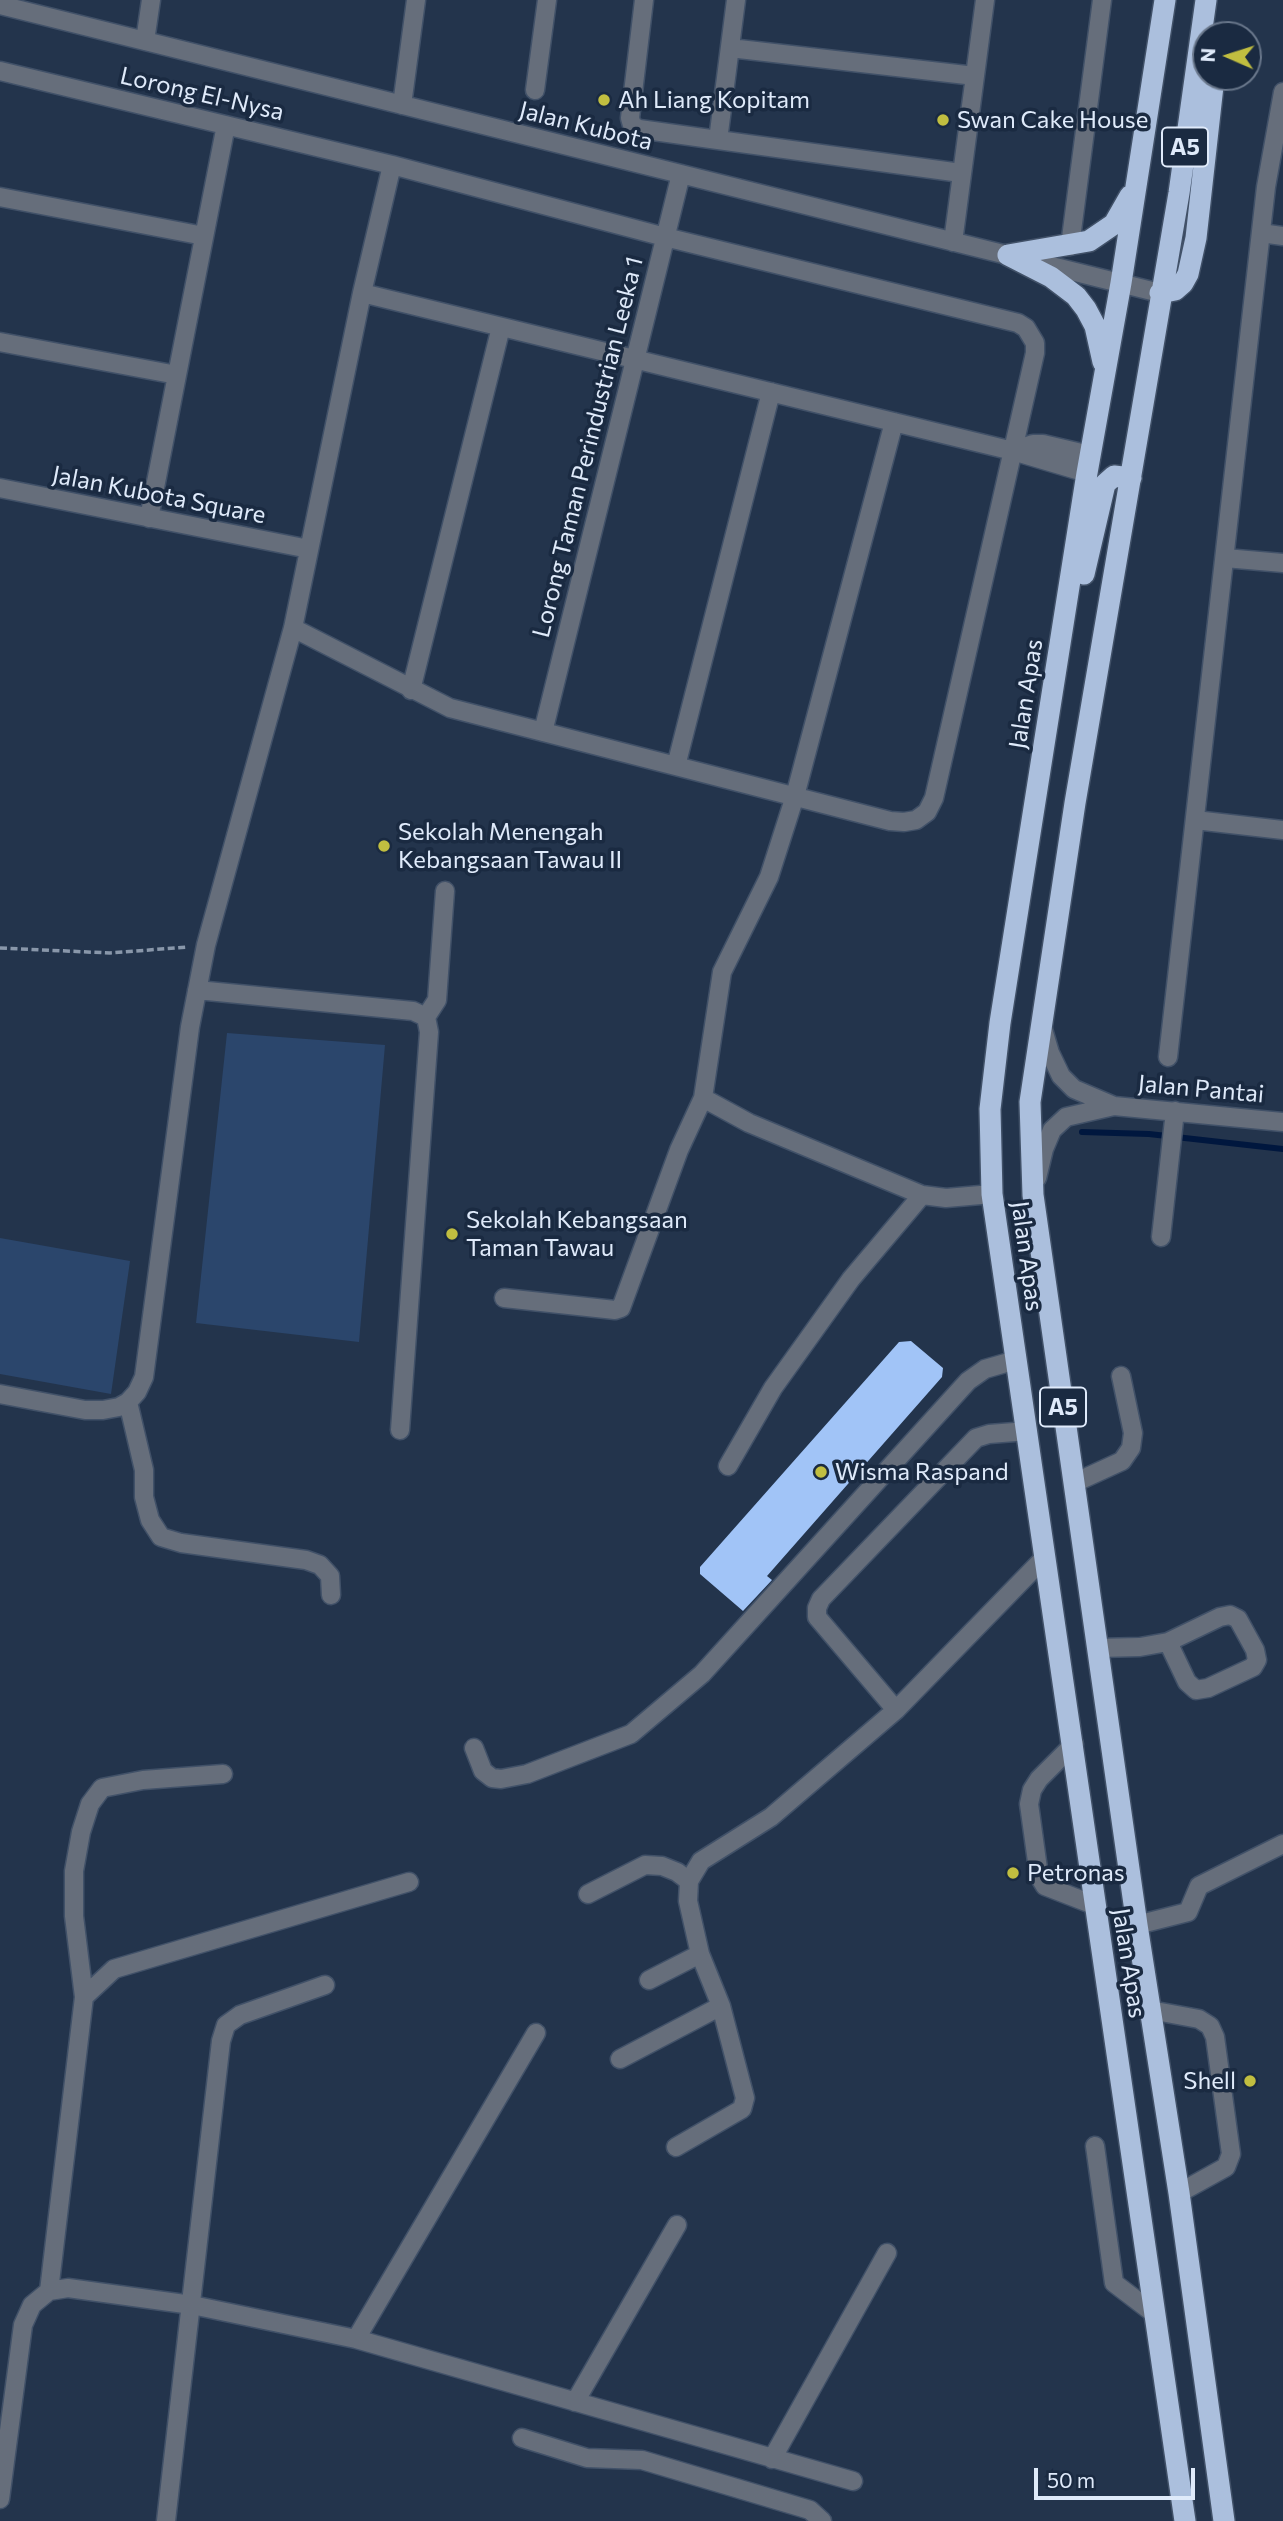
<!DOCTYPE html>
<html>
<head>
<meta charset="utf-8">
<style>
  body { margin:0 }
  #map { position:relative; width:1283px; height:2521px; overflow:hidden; background:#23344c; font-family:Commissioner,sans-serif }
  canvas { display:block }
  .north { position:absolute; left:1192px; top:21px; width:70px; height:70px; box-sizing:border-box; background:#1a2a41; border:2px solid #69778b; border-radius:50%; rotate:273deg; font-size:19px; font-weight:700; line-height:28px; text-align:center; color:#dfeafa }
  .north::after { content:''; display:block; margin:auto; width:24px; height:32px; background:#c1be40; clip-path:polygon(50% 0,100% 100%,50% 72%,0 100%) }
  .scale { position:absolute; left:1034px; top:2468px; width:161px; height:32px; box-sizing:border-box; border:4px solid #dfeafa; border-top:0; padding-left:9px; font-size:21px; line-height:24px; white-space:nowrap; color:#dfeafa; -webkit-text-stroke:5px #1a2a41; paint-order:stroke }
</style>
</head>
<body>
<div id="map">
<canvas width="1283" height="2521"></canvas>
<div class="north">N</div>
<div class="scale">50 m</div>
</div>
<script>
const ctx = document.querySelector('canvas').getContext('2d');
ctx.lineJoin = 'round';
function fill(path, color) { ctx.fillStyle = color; ctx.fill(path, 'evenodd'); }
const shape = rows => new Path2D(rows.map(r => 'M' + r).join(''));
function trace(path, color, width, dash) { ctx.strokeStyle = color; ctx.lineWidth = width; ctx.lineCap = dash ? 'butt' : 'round'; ctx.setLineDash(dash || []); ctx.stroke(path); }
function drawText(font, color, halo, rows, align = 'center') {
  ctx.font = font + ' Commissioner,sans-serif'; ctx.lineWidth = 7; ctx.setLineDash([]); ctx.textBaseline = 'middle'; ctx.strokeStyle = halo; ctx.fillStyle = color; for (const [text, x, y, turn = 0] of rows) {
    ctx.save(); ctx.translate(x, y); ctx.rotate((+turn || 0) * Math.PI / 180); ctx.textAlign = isNaN(turn) ? turn : align; if (halo) ctx.strokeText(text, 0, 0); ctx.fillText(text, 0, 0); ctx.restore();
  }
}
fill(shape([
  [227,1033,385,1045,359,1342,196,1323],
  [0,1238,130,1261,111,1394,0,1374]
]), '#2b466c');
trace(shape([
  [1082,1132,1149,1134,1283,1149]
]), '#00173e', 6);
fill(shape([
  [911,1341,943,1368,942,1377,767,1576,772,1580,743,1611,700,1574,700,1567,899,1342]
]), '#a1c4f7');
const minor = shape([
  [644,0,630,118,632,125,639,129,718,140],
  [736,0,718,140,961,173],
  [0,5,1160,293],
  [145,41,151,0],
  [730,48,975,76],
  [0,71,392,165,665,237,1018,323,1026,328,1035,343,1035,353,934,798,927,812,916,820,904,822,890,821,450,708,293,628],
  [535,90,547,0],
  [402,105,416,0],
  [0,197,204,236],
  [1261,233,1283,236],
  [953,242,985,0],
  [1070,246,1102,0],
  [362,293,1013,451,1087,473],
  [0,342,177,375],
  [894,422,795,796,769,877,722,972,703,1098,749,1123,922,1195,946,1198,992,1194],
  [1013,451,1033,444,1043,444,1090,455],
  [0,488,309,549],
  [149,518,226,125],
  [1225,558,1283,563],
  [411,690,501,327],
  [543,732,681,174],
  [676,766,771,392],
  [1195,820,1283,830],
  [197,990,413,1011,426,1017,429,1032,400,1430],
  [426,1017,437,1000,445,891],
  [1042,1026,1050,1053,1061,1076,1074,1089,1114,1106],
  [1168,1057,1266,187,1283,92],
  [1037,1178,1044,1149,1052,1130,1066,1117,1114,1106,1283,1122],
  [1161,1237,1175,1111],
  [504,1298,615,1310,621,1308,679,1150,703,1098],
  [0,1394,85,1410,103,1410,119,1407,128,1402,137,1392,144,1377,190,1027,206,945,293,628,362,293,392,165],
  [128,1402,144,1470,144,1497,150,1520,161,1537,181,1543,306,1560,320,1565,330,1576,331,1595],
  [728,1466,773,1388,851,1279,922,1195],
  [1074,1483,1122,1461,1131,1448,1133,1433,1121,1376],
  [1097,1648,1140,1647,1168,1642,1220,1617,1230,1615,1238,1619,1255,1650,1257,1660,1253,1667,1208,1688,1196,1690,1187,1682,1168,1642],
  [896,1710,817,1617,817,1608,821,1599,976,1438,989,1434,1028,1431],
  [1074,1744,1039,1779,1032,1790,1029,1804,1039,1876,1045,1886,1094,1905],
  [474,1748,483,1771,492,1778,501,1779,527,1774,631,1734,702,1674,968,1381,985,1369,1016,1360],
  [588,1894,645,1865,662,1866,677,1872,689,1881],
  [1137,1925,1188,1912,1199,1886,1283,1844],
  [649,1980,700,1954],
  [84,1997,74,1916,74,1871,81,1832,90,1804,102,1788,143,1780,223,1774],
  [1150,2010,1199,2019,1210,2026,1215,2037,1231,2154,1226,2167,1179,2193],
  [620,2059,721,2006],
  [1095,2146,1114,2283,1156,2315],
  [676,2147,742,2109,745,2098,721,2006,700,1954,688,1901,689,1881,701,1861,771,1817,896,1710,1045,1557],
  [49,2291,84,1997,114,1969,409,1882],
  [356,2339,536,2033],
  [575,2402,677,2225],
  [522,2438,587,2458,642,2460,810,2510,822,2521],
  [772,2459,887,2253],
  [0,2499,23,2325,32,2305,49,2291,68,2288,192,2305,356,2339,853,2481],
  [166,2521,221,2041,226,2025,240,2015,325,1985]
]);
const highway = shape([
  [1165,0,1121,283,1087,473,1000,1023,990,1109,992,1194,1185,2521],
  [1206,0,1179,193,1075,803,1030,1102,1033,1195,1137,1925,1179,2193,1224,2521],
  [1008,255,1051,277,1076,296,1086,309,1095,326,1103,362],
  [1008,255,1089,241,1114,224,1130,196],
  [1160,293,1175,290,1183,283,1188,274,1196,238,1214,77],
  [1084,574,1105,484,1114,476,1131,478]
]);
trace(minor, '#415168', 21);
trace(highway, '#415168', 24);
trace(shape([
  [0,948,110,953,187,947]
]), '#8997aa', 3.5, [7, 3.5]);
trace(minor, '#666e7b', 18);
trace(highway, '#abbfdd', 21);
for (const [x, y, r, color] of [
  [604,100,7,"#c1be40"],
  [943,120,7,"#c1be40"],
  [384,846,7,"#c1be40"],
  [452,1234,7,"#c1be40"],
  [821,1472,7,"#c1be40"],
  [1013,1873,7,"#c1be40"],
  [1250,2081,7,"#c1be40"]
]) { const dot = new Path2D(); dot.arc(x, y, r, 0, 2 * Math.PI); ctx.fillStyle = color; ctx.fill(dot); trace(dot, '#1a2a41', 2.5); }
for (const [x, y, w] of [
  [1185,147,46],
  [1063,1407,46]
]) { const box = new Path2D(); box.roundRect(x - w / 2, y - 19.5, w, 39, 5); ctx.fillStyle = '#1a2a41'; ctx.fill(box); trace(box, '#dfeafa', 2); }
drawText('bold 23px', '#dfeafa', null, [
  ["A5",1185,147],
  ["A5",1063,1407]
]);
drawText('24px', '#dfeafa', '#1a2a41', [
  ["Lorong El-Nysa",202,94,13],
  ["Jalan Kubota",586,126,14],
  ["Lorong Taman Perindustrian Leeka 1",588,447,-76],
  ["Jalan Kubota Square",159,495,11],
  ["Jalan Apas",1026,694,-81],
  ["Jalan Pantai",1201,1089,5],
  ["Jalan Apas",1027,1256,82],
  ["Jalan Apas",1129,1963,81]
]);
drawText('24px', '#dfeafa', '#1a2a41', [
  ["Ah Liang Kopitam",618,100],
  ["Swan Cake House",957,120],
  ["Sekolah Menengah",398,832],
  ["Kebangsaan Tawau II",398,860],
  ["Sekolah Kebangsaan",466,1220],
  ["Taman Tawau",466,1248],
  ["Wisma Raspand",835,1472],
  ["Petronas",1027,1873],
  ["Shell",1236,2081,"right"]
], 'left');
</script>
</body>
</html>
